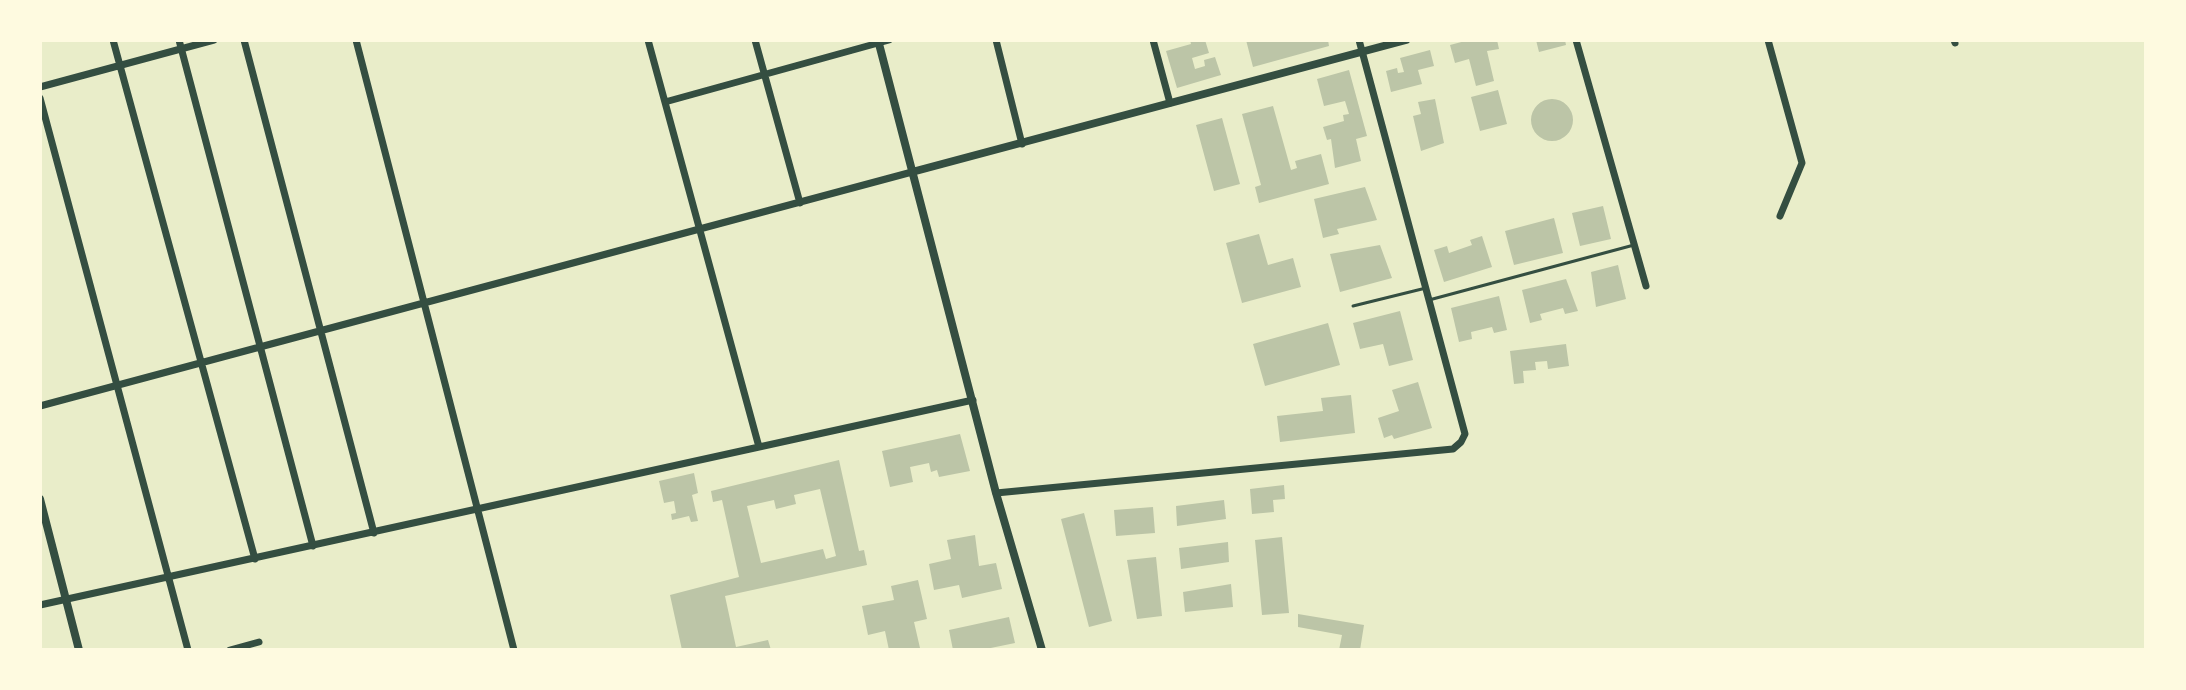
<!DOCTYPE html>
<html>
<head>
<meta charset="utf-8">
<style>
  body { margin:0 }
  #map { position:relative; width:2186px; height:690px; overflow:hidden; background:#e9edc9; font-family:"Space Grotesk",sans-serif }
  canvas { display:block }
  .frame { position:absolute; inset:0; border:42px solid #fefae0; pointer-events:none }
</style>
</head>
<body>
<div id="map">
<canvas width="2186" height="690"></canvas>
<div class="frame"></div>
</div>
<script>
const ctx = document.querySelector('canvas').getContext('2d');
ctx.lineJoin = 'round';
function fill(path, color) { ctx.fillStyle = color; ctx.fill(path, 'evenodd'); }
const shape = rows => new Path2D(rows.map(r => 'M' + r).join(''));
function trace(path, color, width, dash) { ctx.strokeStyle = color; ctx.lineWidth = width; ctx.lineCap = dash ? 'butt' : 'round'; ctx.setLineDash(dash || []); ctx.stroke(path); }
fill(shape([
  [1190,40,1205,40,1209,53,1192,58,1195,69,1205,66,1204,60,1215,57,1221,75,1177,88,1166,51,1191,44],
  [1246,40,1328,40,1329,46,1253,67],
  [1469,40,1497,40,1499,49,1487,51,1494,81,1476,86,1469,59,1455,63,1450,45],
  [1536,40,1565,40,1566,45,1539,52],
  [1430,50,1434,66,1418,70,1422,84,1391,92,1386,71,1397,68,1398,73,1404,72,1400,58],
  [1349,70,1367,136,1356,139,1361,161,1335,168,1331,139,1327,140,1323,127,1344,121,1343,115,1349,114,1345,101,1324,106,1317,79],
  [1498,90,1507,124,1480,131,1471,97],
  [1435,99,1444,143,1421,151,1413,116,1421,114,1418,102],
  '1531 120a21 21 0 1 1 42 0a21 21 0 1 1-42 0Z',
  [1273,106,1291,170,1297,168,1295,161,1321,154,1329,184,1259,203,1255,187,1261,185,1242,114],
  [1222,118,1240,184,1214,191,1196,125],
  [1365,187,1377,220,1337,229,1339,234,1323,238,1314,199],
  [1603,206,1611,239,1580,246,1572,213],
  [1554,218,1563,253,1514,265,1505,231],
  [1259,234,1268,265,1293,258,1301,287,1242,303,1226,243],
  [1482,236,1492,267,1444,282,1434,250,1447,246,1449,253,1472,245,1470,240],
  [1380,245,1392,278,1340,292,1330,254],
  [1618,265,1626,299,1596,307,1591,272],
  [1566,279,1578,311,1565,314,1563,308,1540,314,1542,320,1530,323,1522,290],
  [1499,296,1507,330,1494,333,1492,327,1471,332,1472,339,1459,342,1451,308],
  [1400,311,1413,360,1389,366,1383,344,1360,349,1353,323],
  [1328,323,1340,365,1265,386,1253,344],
  [1566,344,1569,366,1548,369,1547,361,1535,362,1536,370,1523,371,1524,383,1514,384,1510,351],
  [1418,382,1432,428,1394,439,1392,435,1384,438,1378,418,1399,411,1392,390],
  [1351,395,1355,433,1280,442,1277,416,1323,411,1321,398],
  [960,434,970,471,939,477,937,470,931,472,929,463,910,467,913,482,890,487,882,451],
  [839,460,859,551,864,550,867,565,725,596,736,647,768,640,771,650,682,650,670,595,739,577,722,500,713,502,711,491],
  [820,489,836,556,826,559,823,549,761,563,747,506,774,500,776,509,796,504,794,495],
  [694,473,698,493,692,495,698,521,691,522,689,516,672,520,671,514,676,513,674,501,664,503,659,481],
  [1284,485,1285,499,1273,500,1274,512,1252,514,1250,489],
  [1224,500,1226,519,1177,526,1176,506],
  [1153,507,1155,533,1116,536,1114,510],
  [1084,513,1112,621,1089,627,1061,519],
  [975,535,979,566,996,563,1002,589,962,598,959,585,934,590,929,564,951,559,947,540],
  [1282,537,1289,613,1262,615,1255,540],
  [1228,542,1229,562,1181,569,1179,548],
  [1156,557,1162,616,1137,619,1127,560],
  [918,580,927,619,914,622,920,648,889,650,885,631,868,635,862,606,894,600,891,586],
  [1231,584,1233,607,1185,612,1183,592],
  [1298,614,1364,625,1360,650,1339,650,1342,635,1298,627],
  [1009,617,1015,643,981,650,953,650,949,630]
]), '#bcc5a7');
trace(shape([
  [1429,300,1634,245],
  [1353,306,1426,288]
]), '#344e41', 3);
trace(shape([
  [113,40,255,559],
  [179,40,313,546],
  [244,40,374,533],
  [356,40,514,650],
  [648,40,759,447],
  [755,40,800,203],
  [996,40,1022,144],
  [1153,40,1170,103],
  [1576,40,1646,286],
  [1768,40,1802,163,1780,216],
  [1954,40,1955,43],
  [40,87,214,40],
  [40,98,188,650],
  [665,102,889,40],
  [40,406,912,172],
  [996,493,1453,449,1461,442,1465,434,1359,40],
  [40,605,973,400],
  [230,650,259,642]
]), '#344e41', 7);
trace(shape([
  [878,40,996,493,1042,650],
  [912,172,1406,40],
  [40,499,79,650]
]), '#344e41', 8);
</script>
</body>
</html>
